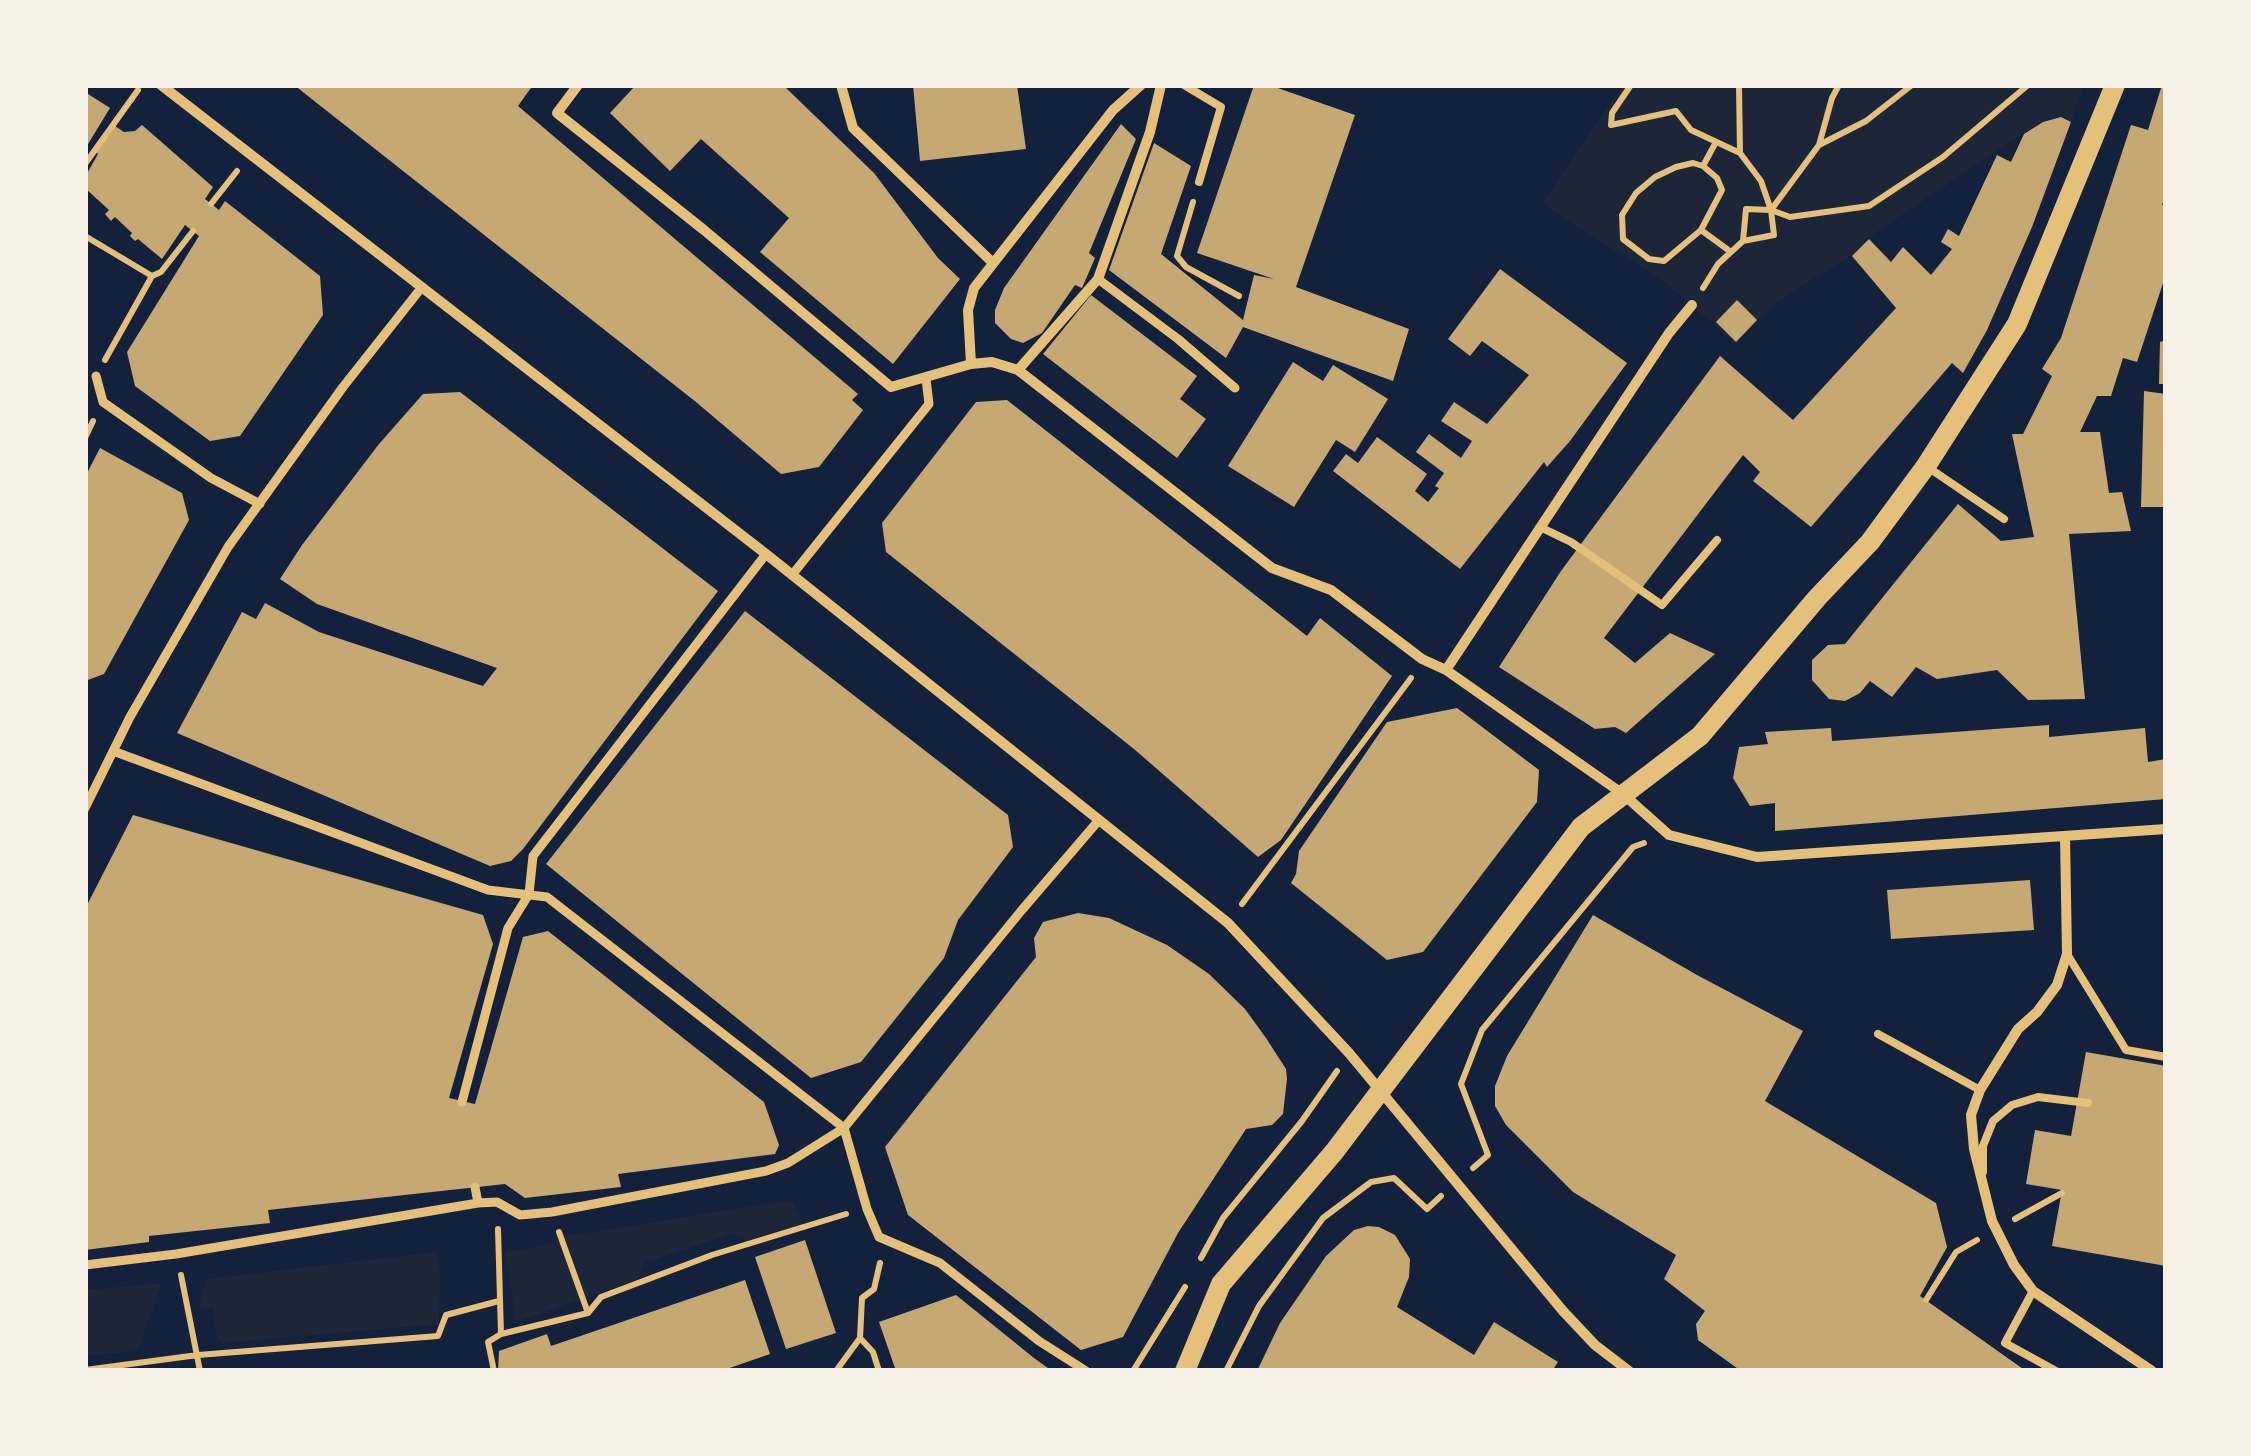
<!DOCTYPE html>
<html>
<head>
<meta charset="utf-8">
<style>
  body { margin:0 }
  #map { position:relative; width:2251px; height:1456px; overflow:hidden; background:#14213d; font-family:"Alegreya Sans",sans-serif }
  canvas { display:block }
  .frame { position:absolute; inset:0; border:88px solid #f6f1e7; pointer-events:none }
</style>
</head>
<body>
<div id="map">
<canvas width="2251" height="1456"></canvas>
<div class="frame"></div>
</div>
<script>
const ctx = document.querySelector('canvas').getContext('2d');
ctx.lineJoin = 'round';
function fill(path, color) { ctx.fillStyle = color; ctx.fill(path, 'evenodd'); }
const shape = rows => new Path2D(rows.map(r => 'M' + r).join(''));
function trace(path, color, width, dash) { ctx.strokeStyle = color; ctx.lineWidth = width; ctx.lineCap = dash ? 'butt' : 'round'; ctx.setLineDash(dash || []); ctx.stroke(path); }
fill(shape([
  [1623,85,2083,85,2071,121,2061,115,2042,121,1869,237,1850,256,1780,300,1735,343,1665,282,1542,204],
  [792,1200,802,1225,749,1243,733,1233,644,1263,638,1279,516,1322,505,1252,556,1243,566,1236],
  [436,1252,440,1275,439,1324,222,1343,216,1335,214,1307,198,1308,207,1279],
  [162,1283,137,1351,85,1356,85,1290]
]), '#1d2539');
fill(shape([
  [294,85,533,85,518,106,858,394,852,400,863,410,819,467,781,474,696,402],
  [636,85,783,85,874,173,938,258,960,279,893,364,760,252,789,218,701,139,670,171,610,113],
  [913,85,1017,85,1026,149,920,161],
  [1254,85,1269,85,1355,115,1296,287,1409,329,1393,381,1243,327,1226,358,1109,270,1154,143,1191,166,1161,254,1243,320,1254,275,1274,279,1197,253],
  [2162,85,2166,85,2166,194,2162,205,2166,206,2166,274,2137,362,2123,358,2111,396,2097,396,2080,432,2100,432,2109,493,2122,492,2131,531,2069,534,2085,699,2028,700,1997,670,1937,679,1916,667,1892,697,1870,681,1860,693,1845,701,1829,699,1812,680,1812,660,1828,645,1845,644,1958,504,2001,541,2034,537,2012,434,2023,434,2052,376,2042,369,2061,338,2131,125,2148,130],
  [85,92,110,108,85,149],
  [2061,117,2071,122,2032,227,1987,330,1963,373,1952,363,1811,527,1753,481,1760,472,1743,455,1604,638,1635,663,1670,633,1715,654,1626,733,1615,727,1595,729,1499,667,1561,571,1720,356,1793,420,1896,308,1852,256,1869,239,1891,262,1903,247,1931,275,1952,249,1941,242,1948,229,1959,236,1997,155,2011,162,2024,134,2043,122],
  [1121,124,1136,139,1089,253,1095,258,1082,288,1075,285,1042,333,1023,343,1011,339,995,323,995,310,1004,288],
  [142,125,213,187,205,199,219,210,225,201,320,276,323,315,240,436,210,441,135,386,127,352,199,236,185,225,162,259,138,239,135,241,130,236,132,233,115,217,111,221,105,214,109,210,85,188,85,177,98,154,95,151,115,126,124,132,135,131],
  [1500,269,1627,363,1570,441,1547,467,1544,462,1460,569,1333,471,1346,454,1358,463,1377,437,1427,474,1415,491,1428,502,1439,488,1435,486,1444,473,1416,452,1429,434,1461,458,1472,441,1441,421,1454,402,1487,424,1529,375,1482,341,1470,356,1448,339],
  [1091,295,1197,376,1180,399,1206,419,1177,458,1043,354],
  [1737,300,1757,320,1736,342,1716,322],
  [2166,340,2166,384,2159,384,2160,342],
  [1293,362,1323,381,1333,365,1388,399,1355,452,1336,440,1294,507,1228,466],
  [2144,391,2166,394,2166,507,2141,507],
  [460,392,718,591,523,849,511,861,490,866,177,733,242,612,256,619,265,603,319,632,483,686,497,668,317,604,280,579,302,545,379,444,423,394],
  [1007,400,1307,636,1320,618,1392,676,1281,840,1258,857,1134,749,886,552,882,523,976,402],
  [100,448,182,493,189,520,104,674,85,681,85,477],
  [745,611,1008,815,1013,847,958,920,944,958,861,1062,811,1078,546,864],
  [1457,708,1539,770,1537,802,1423,952,1387,960,1291,883,1296,874,1299,851,1387,722],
  [2049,725,2049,737,2145,728,2148,762,2166,759,2166,799,1775,831,1775,803,1750,806,1733,778,1739,747,1768,744,1765,732,1831,728,1832,741],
  [133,815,483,915,493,944,449,1098,475,1104,523,937,548,931,764,1102,779,1145,775,1154,618,1174,621,1187,525,1198,505,1184,268,1210,270,1223,149,1236,149,1242,85,1250,85,909],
  [2030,880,2034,930,1891,939,1887,890],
  [1078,913,1109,918,1167,945,1209,974,1245,1009,1266,1038,1286,1069,1287,1079,1283,1114,1272,1125,1246,1129,1178,1233,1123,1337,1081,1350,908,1215,885,1147,1036,957,1034,938,1043,922],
  [1593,915,1697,975,1803,1031,1765,1101,1936,1203,1947,1247,1920,1296,2026,1371,1741,1371,1698,1340,1696,1324,1705,1311,1664,1279,1676,1255,1573,1192,1506,1125,1495,1106,1495,1086,1507,1056],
  [2086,1052,2166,1066,2166,1266,2052,1246,2062,1190,2026,1184,2035,1130,2071,1136],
  [1368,1226,1379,1227,1395,1235,1410,1259,1409,1277,1397,1307,1474,1355,1494,1322,1558,1362,1552,1371,1257,1371,1280,1323,1326,1256,1354,1230],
  [805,1240,836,1333,786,1349,755,1257],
  [745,1280,770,1354,721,1371,498,1371,499,1351,547,1334,551,1346],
  [956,1295,1034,1358,1052,1371,896,1371,879,1322]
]), '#c6a872');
trace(shape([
  [1631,85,1612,113,1611,125,1676,111,1691,130,1740,153,1761,181,1771,210,1790,217,1869,206,1943,157,2028,85],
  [1739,85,1740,153],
  [1819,145,1866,121,1912,85],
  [85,164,138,90],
  [1703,166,1693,163,1676,167,1655,177,1636,193,1622,215,1623,239,1649,259,1664,261,1701,230,1722,190,1717,178,1703,166,1716,142],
  [1193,202,1177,256,1186,267,1239,296],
  [211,204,237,171],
  [1701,230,1731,252],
  [85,236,152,276],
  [1743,241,1774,235,1771,210],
  [152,276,161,272,193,231],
  [1703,288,1718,264,1743,241,1746,209,1771,210,1819,145,1832,98,1839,85],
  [105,360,152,276],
  [85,438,93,421],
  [1242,904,1411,678],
  [1473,1168,1488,1155,1461,1084,1482,1030,1633,847,1644,843],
  [2015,1219,2062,1193],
  [559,1232,588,1313],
  [1201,1258,1223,1218,1302,1121,1337,1071],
  [181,1275,200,1371],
  [1926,1300,1956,1252,1977,1240],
  [501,1334,588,1313,601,1297,712,1255,846,1214],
  [860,1338,873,1352,879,1371],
  [85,1370,198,1355,438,1336,446,1315,499,1301],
  [494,1371,488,1342,501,1334,498,1229],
  [836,1371,860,1338,862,1298,874,1289,880,1263],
  [1133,1371,1185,1287],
  [1226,1371,1259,1306,1323,1218,1371,1182,1394,1178,1427,1209,1441,1196]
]), '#e5c07b', 6);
trace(shape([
  [1184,85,1221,107,1199,182],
  [1929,468,2004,519],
  [1542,528,1571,542,1662,605,1717,540],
  [2067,954,2126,1050,2166,1057],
  [1878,1034,1980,1090],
  [1983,1172,1983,1146,1993,1121,2012,1105,2038,1097,2088,1103],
  [2033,1291,2005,1343,2056,1371]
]), '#e5c07b', 8);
trace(shape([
  [1098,279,1178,339,1235,388],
  [96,376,103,402,211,478,260,504],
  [792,575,929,404,926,379],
  [113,751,488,890,547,897,844,1128,867,1209,879,1237,940,1263,1039,1341,1086,1371],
  [85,808,130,717,228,547,343,387,422,287],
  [462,1102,508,928,529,894,533,856,766,554],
  [475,1187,478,1203],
  [85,1265,176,1254,478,1203,497,1202,520,1215,552,1212,766,1171,788,1163,844,1128,1021,911,1099,820]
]), '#e5c07b', 9);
trace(shape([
  [161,85,766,554,1228,923,1349,1053,1563,1311,1595,1345,1629,1371],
  [578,85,557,113,704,230,891,387,971,364,992,362,1018,370,1272,568,1331,590,1422,659,1446,670,1623,794,1669,835,1757,857,2166,829],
  [841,85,853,128,992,262],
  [971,364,968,310,974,288,1113,110,1141,85],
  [1018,370,1098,279,1150,132,1161,85],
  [1446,670,1669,333,1692,305],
  [2065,836,2067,954,2057,985,2037,1012,2018,1029,1980,1090,1971,1115,1974,1149,1992,1221,2014,1265,2033,1291,2152,1371]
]), '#e5c07b', 10);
trace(shape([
  [1185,1371,1221,1284,1334,1152,1581,827,1700,736,1817,598,1870,542,1926,466,2017,324,2115,85]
]), '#e5c07b', 20);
</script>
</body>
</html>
